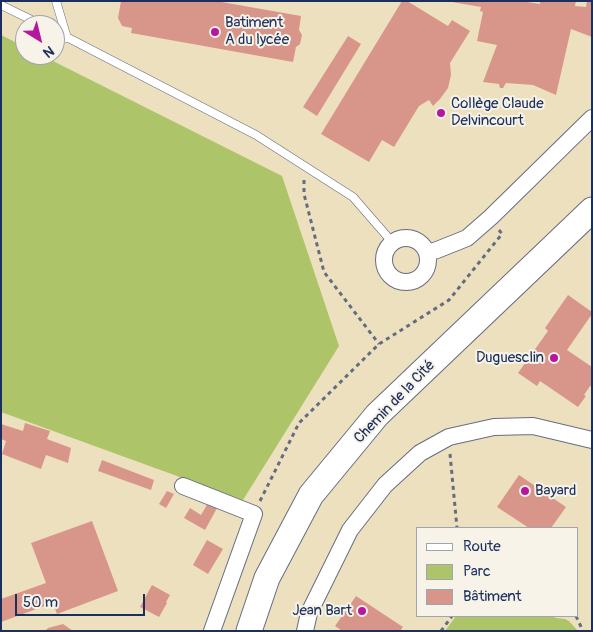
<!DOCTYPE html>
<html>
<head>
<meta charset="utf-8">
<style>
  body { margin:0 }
  #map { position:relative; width:593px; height:632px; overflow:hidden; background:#ede0bf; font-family:Pangolin,sans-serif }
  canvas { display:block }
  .frame { position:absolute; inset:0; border:2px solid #1b2f5e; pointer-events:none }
  .legend { position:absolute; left:416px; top:527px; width:162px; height:90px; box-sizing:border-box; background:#f7f3e8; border:1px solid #9fa5b1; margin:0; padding:6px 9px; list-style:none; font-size:15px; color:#1b2f5e }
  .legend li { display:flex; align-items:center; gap:10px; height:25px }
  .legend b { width:25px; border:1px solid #9fa5b1 }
  .north { position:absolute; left:15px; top:15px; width:50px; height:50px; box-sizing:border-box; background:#f7f3e8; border:1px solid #9fa5b1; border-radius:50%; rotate:144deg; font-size:14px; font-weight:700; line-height:20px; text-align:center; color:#1b2f5e }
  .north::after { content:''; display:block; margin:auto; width:18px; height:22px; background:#b5179e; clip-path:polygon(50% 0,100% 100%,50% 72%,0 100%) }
  .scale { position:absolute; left:15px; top:594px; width:130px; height:22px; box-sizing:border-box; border:2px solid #1b2f5e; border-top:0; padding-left:6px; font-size:15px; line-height:18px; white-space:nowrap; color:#1b2f5e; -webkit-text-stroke:4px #f7f3e8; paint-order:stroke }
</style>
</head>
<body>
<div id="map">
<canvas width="593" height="632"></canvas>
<div class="frame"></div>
<ul class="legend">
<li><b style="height:6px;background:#fff"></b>Route</li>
<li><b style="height:14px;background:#adc469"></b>Parc</li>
<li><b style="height:14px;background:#d8968b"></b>Bâtiment</li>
</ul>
<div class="north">N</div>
<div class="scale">50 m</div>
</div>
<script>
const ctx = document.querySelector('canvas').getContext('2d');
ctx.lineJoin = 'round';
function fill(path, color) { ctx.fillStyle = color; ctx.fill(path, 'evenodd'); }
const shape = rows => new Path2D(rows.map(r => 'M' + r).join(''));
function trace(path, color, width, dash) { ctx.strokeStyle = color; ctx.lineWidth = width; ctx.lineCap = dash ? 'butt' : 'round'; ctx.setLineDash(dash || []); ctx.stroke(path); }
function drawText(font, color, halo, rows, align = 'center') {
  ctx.font = font + ' Pangolin,sans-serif'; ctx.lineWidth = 4; ctx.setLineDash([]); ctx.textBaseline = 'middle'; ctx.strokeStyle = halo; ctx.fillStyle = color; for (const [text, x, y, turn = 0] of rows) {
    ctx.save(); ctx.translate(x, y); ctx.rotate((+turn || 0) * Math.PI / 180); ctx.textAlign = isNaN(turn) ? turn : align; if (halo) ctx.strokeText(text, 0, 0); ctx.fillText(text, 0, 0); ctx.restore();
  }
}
fill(shape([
  [1,35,25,47,25,55,41,55,282,176,339,346,243,500,1,412],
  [456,616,553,616,556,618,565,619,569,621,578,631,445,631]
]), '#adc469');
fill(shape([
  [121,1,216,1,301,16,299,30,302,35,300,44,296,47,293,62,131,33,132,28,122,26,118,18],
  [402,1,407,1,448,26,452,20,470,31,450,63,451,75,448,88,440,99,433,106,429,100,419,106,394,147,382,140,369,162,321,134],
  [452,1,520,1,540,4,540,1,576,1,575,6,586,7,587,1,592,1,592,37,571,29,556,95,533,85,506,83,503,88,500,88,499,84,483,82,497,45,477,41,483,12,480,11,481,7,452,2],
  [348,36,361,44,317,116,303,107],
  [568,295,592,312,592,314,567,350,592,367,592,387,590,386,584,395,586,396,578,407,540,381,537,386,518,373,548,331,545,328],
  [25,423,50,431,47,439,71,448,68,463,46,455,41,469,2,454,6,441,1,439,1,424,23,431],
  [102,460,154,480,151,490,98,471],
  [519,475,566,507,551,528,529,528,497,507],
  [167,491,174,494,166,508,159,504],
  [208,503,217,508,205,530,184,518,190,508,201,515],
  [92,521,118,591,57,614,53,603,1,622,1,599,46,583,31,543],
  [207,540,223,549,208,574,193,565],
  [152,585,170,595,166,602,167,603,159,617,140,607],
  [356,596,403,627,400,631,342,631,335,626],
  [63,624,73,631,45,631,48,628]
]), '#d8968b');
const service = shape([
  [56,1,67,38],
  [1,5,42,25],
  [55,31,256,135,353,197,393,243]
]);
const minor = shape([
  '384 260a22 22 0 1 1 44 0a22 22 0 1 1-44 0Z',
  [427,253,437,250,467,238,491,217,592,118],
  [183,486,254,514,212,631],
  [305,631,309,613,350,530,385,485,420,453,449,437,494,427,533,426,592,440]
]);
const primary = shape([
  [249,631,267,578,311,495,377,415,592,210]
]);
trace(service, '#646d80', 9);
trace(minor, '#646d80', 18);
trace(primary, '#646d80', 27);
trace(shape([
  [304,180,304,194,324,272,379,344],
  [450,454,457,528],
  [260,501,299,423,379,344,449,300,502,234,499,230],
  [576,616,583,631],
  [441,631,452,616]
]), '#646d80', 3, [4, 4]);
trace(service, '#fff', 8);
trace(minor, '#fff', 16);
trace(primary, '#fff', 25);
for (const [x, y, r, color] of [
  [215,32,5,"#b5179e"],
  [441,113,5,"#b5179e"],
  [554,358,5,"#b5179e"],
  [525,491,5,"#b5179e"],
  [362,611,5,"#b5179e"]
]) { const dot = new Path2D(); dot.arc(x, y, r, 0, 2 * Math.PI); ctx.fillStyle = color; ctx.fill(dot); trace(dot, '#f7f3e8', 2); }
drawText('15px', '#1b2f5e', '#f7f3e8', [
  ["Batiment",225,23],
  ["A du lycée",225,40],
  ["Collège Claude",451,104],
  ["Delvincourt",451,121],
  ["Duguesclin",544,358,"right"],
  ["Bayard",535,491],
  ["Jean Bart",352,611,"right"]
], 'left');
drawText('15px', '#1b2f5e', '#f7f3e8', [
  ["Chemin de la Cité",395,402,-46]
]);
</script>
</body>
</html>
